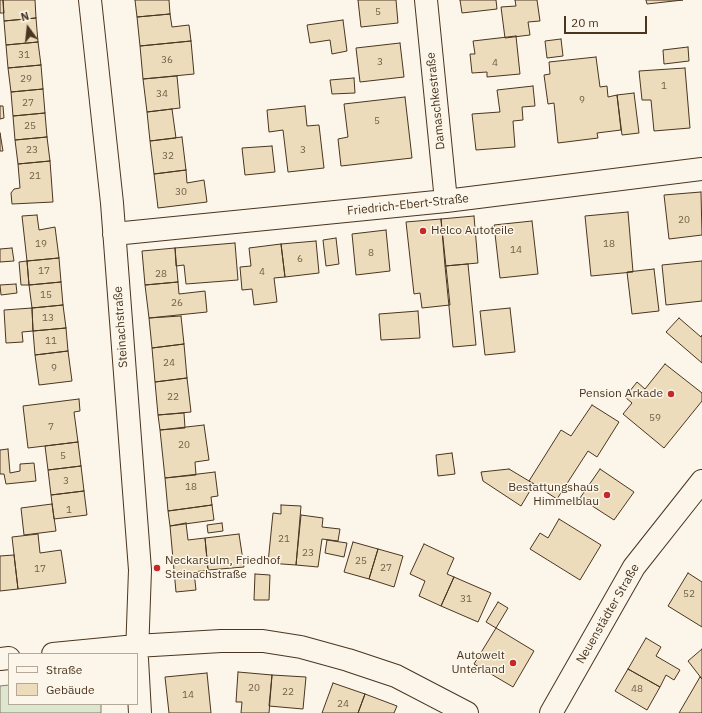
<!DOCTYPE html>
<html>
<head>
<meta charset="utf-8">
<style>
  body { margin:0 }
  #map { position:relative; width:702px; height:713px; overflow:hidden; background:#fbf6e9; font-family:"IBM Plex Sans",sans-serif }
  canvas { display:block }
  .legend { position:absolute; left:8px; top:653px; width:130px; height:52px; box-sizing:border-box; background:#fbf6e9; border:1px solid #b4a999; margin:0; padding:5px 7px; list-style:none; font-size:12px; color:#4a3520 }
  .legend li { display:flex; align-items:center; gap:8px; height:20px }
  .legend b { width:20px; border:1px solid #b4a999 }
  .north { position:absolute; left:8px; top:8px; width:40px; height:40px; -webkit-text-stroke:3px #fbf6e9; paint-order:stroke; rotate:345deg; font-size:11px; font-weight:700; line-height:16px; text-align:center; color:#4a3520 }
  .north::after { content:''; display:block; margin:auto; width:14px; height:18px; background:#4a3520; clip-path:polygon(50% 0,100% 100%,50% 72%,0 100%) }
  .scale { position:absolute; left:564px; top:16px; width:83px; height:18px; box-sizing:border-box; border:2px solid #4a3520; border-top:0; padding-left:5px; font-size:12px; line-height:14px; white-space:nowrap; color:#4a3520; -webkit-text-stroke:3px #fbf6e9; paint-order:stroke }
</style>
</head>
<body>
<div id="map">
<canvas width="702" height="713"></canvas>
<ul class="legend">
<li><b style="height:5px;background:#fbf6e9"></b>Straße</li>
<li><b style="height:11px;background:#ecdcbc"></b>Gebäude</li>
</ul>
<div class="north">N</div>
<div class="scale">20 m</div>
</div>
<script>
const ctx = document.querySelector('canvas').getContext('2d');
ctx.lineJoin = 'round';
function fill(path, color) { ctx.fillStyle = color; ctx.fill(path, 'evenodd'); }
const shape = rows => new Path2D(rows.map(r => 'M' + r).join(''));
function trace(path, color, width, dash) { ctx.strokeStyle = color; ctx.lineWidth = width; ctx.lineCap = dash ? 'butt' : 'round'; ctx.setLineDash(dash || []); ctx.stroke(path); }
function drawText(font, color, halo, rows, align = 'center') {
  ctx.font = font + ' "IBM Plex Sans",sans-serif'; ctx.lineWidth = 3; ctx.setLineDash([]); ctx.textBaseline = 'middle'; ctx.strokeStyle = halo; ctx.fillStyle = color; for (const [text, x, y, turn = 0] of rows) {
    ctx.save(); ctx.translate(x, y); ctx.rotate((+turn || 0) * Math.PI / 180); ctx.textAlign = isNaN(turn) ? turn : align; if (halo) ctx.strokeText(text, 0, 0); ctx.fillText(text, 0, 0); ctx.restore();
  }
}
const green = shape([
  [9,685,9,704,101,704,101,713,0,713,0,686,9,685]
]);
fill(green, '#dce7d0');
trace(green, '#887966', 1);
const building = shape([
  [0,0,3,0,4,13,0,13,0,0],
  [3,0,35,0,36,18,4,21,3,0],
  [135,0,169,0,170,14,137,17,135,0],
  [358,0,396,0,398,23,361,27,358,0],
  [460,0,496,0,497,9,462,13,460,0],
  [515,0,537,0,540,21,528,22,530,35,505,38,501,7,516,6,515,0],
  [646,0,683,0,647,4,646,0],
  [170,14,172,27,189,25,191,41,140,46,137,17,170,14],
  [36,18,38,42,6,45,4,21,36,18],
  [343,20,347,51,332,54,330,40,310,43,307,25,343,20],
  [516,36,520,74,487,77,487,72,472,73,470,54,475,54,473,41,516,36],
  [561,39,563,56,547,58,545,41,561,39],
  [191,41,194,74,143,79,140,46,191,41],
  [38,42,41,65,8,68,6,45,38,42],
  [400,43,404,77,360,82,356,48,400,43],
  [688,47,689,61,664,64,663,50,688,47],
  [596,57,600,87,607,86,608,97,617,95,621,130,597,133,598,138,558,143,554,103,548,104,544,75,550,74,549,62,596,57],
  [41,65,43,89,11,92,8,68,41,65],
  [685,68,690,128,654,131,651,100,642,100,639,71,685,68],
  [177,76,180,108,147,112,143,79,177,76],
  [354,78,355,93,332,94,330,80,354,78],
  [533,86,535,106,522,107,523,120,513,121,515,147,476,150,472,114,500,112,497,90,533,86],
  [43,89,45,113,13,116,11,92,43,89],
  [634,93,639,133,622,135,617,95,634,93],
  [405,97,412,158,341,166,338,139,348,137,344,104,405,97],
  [0,106,3,106,4,118,0,119,0,106],
  [305,106,307,126,319,125,324,168,288,172,283,130,269,132,267,110,305,106],
  [172,109,176,138,150,141,147,112,172,109],
  [45,113,47,137,15,140,13,116,45,113],
  [0,133,3,151,0,151,0,133],
  [47,137,50,161,18,164,15,140,47,137],
  [182,137,186,170,154,174,150,141,182,137],
  [272,146,275,172,245,175,242,148,272,146],
  [50,161,53,202,12,204,11,193,14,189,20,188,18,164,50,161],
  [186,170,187,183,204,180,207,202,158,208,154,174,186,170],
  [701,192,702,235,669,239,664,195,701,192],
  [628,212,633,272,591,276,585,216,628,212],
  [37,215,39,230,55,227,59,258,27,261,22,216,37,215],
  [474,216,478,263,445,266,441,219,474,216],
  [441,219,450,305,422,308,420,293,414,294,406,222,441,219],
  [532,221,538,274,500,278,494,225,532,221],
  [386,230,390,271,356,275,352,234,386,230],
  [336,238,339,264,326,266,323,240,336,238],
  [316,241,319,273,285,277,281,244,316,241],
  [235,243,238,280,186,284,184,265,176,266,175,248,235,243],
  [281,244,285,277,274,278,277,302,254,305,252,289,242,290,240,267,251,266,249,248,281,244],
  [12,248,14,261,0,262,0,249,12,248],
  [175,248,178,282,145,285,142,251,175,248],
  [59,258,61,282,29,285,27,261,59,258],
  [27,261,29,285,21,285,19,262,27,261],
  [702,261,702,301,666,305,662,265,702,261],
  [468,264,476,345,453,347,445,266,468,264],
  [654,269,659,311,632,314,627,272,654,269],
  [61,282,63,305,32,308,29,285,61,282],
  [178,282,179,294,205,291,207,312,149,318,145,285,178,282],
  [16,284,17,293,1,295,0,285,16,284],
  [63,305,66,328,33,331,32,308,63,305],
  [32,308,33,331,22,332,23,342,6,343,4,310,32,308],
  [510,308,515,352,485,355,480,311,510,308],
  [418,311,420,338,381,340,379,314,418,311],
  [181,316,184,344,152,348,149,318,181,316],
  [679,318,701,337,702,335,702,363,666,332,679,318],
  [66,328,68,351,35,355,33,331,66,328],
  [184,344,187,378,155,382,152,348,184,344],
  [68,351,72,381,39,385,35,355,68,351],
  [665,364,702,393,702,401,664,448,623,414,632,403,625,397,637,382,645,389,665,364],
  [187,378,191,412,158,415,155,382,187,378],
  [79,399,80,411,74,412,78,442,28,448,23,406,79,399],
  [592,405,619,422,597,457,588,451,557,499,529,481,561,430,571,436,592,405],
  [184,413,185,428,160,430,158,415,184,413],
  [204,425,209,460,195,462,196,475,165,478,160,430,204,425],
  [78,442,81,466,48,470,45,446,78,442],
  [8,449,10,473,20,471,20,464,34,463,36,481,6,484,4,474,0,474,0,450,8,449],
  [452,453,455,474,438,476,436,455,452,453],
  [81,466,84,491,51,495,48,470,81,466],
  [509,469,534,484,521,506,483,481,481,472,509,469],
  [600,469,634,492,614,520,580,498,600,469],
  [215,472,218,496,211,497,212,505,168,511,165,478,215,472],
  [84,491,87,515,54,519,51,495,84,491],
  [52,504,56,531,24,535,21,508,52,504],
  [212,505,214,520,170,526,168,511,212,505],
  [281,505,301,506,296,565,268,563,273,513,281,514,281,505],
  [301,515,323,518,322,527,340,529,338,541,322,539,318,567,296,565,301,515],
  [559,519,601,545,580,580,530,549,540,533,548,538,559,519],
  [186,523,188,540,205,538,208,570,194,572,196,590,176,592,170,526,186,523],
  [222,523,223,531,208,533,207,525,222,523],
  [38,534,40,553,61,550,66,583,18,589,12,537,38,534],
  [239,534,244,567,208,570,205,538,239,534],
  [327,540,347,543,344,557,325,553,327,540],
  [353,542,378,549,369,579,344,572,353,542],
  [424,544,454,558,447,574,454,577,441,606,419,596,425,581,410,574,424,544],
  [378,549,403,556,394,587,369,579,378,549],
  [14,555,18,589,0,591,0,556,14,555],
  [688,573,702,582,702,627,668,606,688,573],
  [255,574,270,575,269,600,254,600,255,574],
  [454,577,491,593,478,622,441,606,454,577],
  [498,602,508,608,496,628,486,622,498,602],
  [496,628,534,651,513,687,474,664,496,628],
  [646,638,661,647,656,656,680,670,674,680,666,675,660,687,628,669,646,638],
  [702,649,702,679,688,661,702,649],
  [628,669,660,687,647,710,615,691,628,669],
  [238,672,272,675,269,713,241,713,242,702,236,702,238,672],
  [207,673,211,713,169,713,165,677,207,673],
  [272,675,306,677,303,709,269,706,272,675],
  [700,677,702,679,702,713,679,713,700,677],
  [333,683,365,694,358,713,322,713,333,683],
  [365,694,397,706,394,713,358,713,365,694]
]);
fill(building, '#ecdcbc');
trace(building, '#4a3520', 1);
const minor = shape([
  [90,0,112,203,140,570,137,654],
  [426,0,446,201],
  [114,234,446,201,702,169],
  [53,654,136,646,221,641,263,641,301,647,348,660,396,676,467,713],
  [0,659,9,658],
  [137,659,140,713]
]);
const secondary = shape([
  [551,713,634,567,702,481]
]);
trace(minor, '#4a3520', 24);
trace(secondary, '#4a3520', 24);
trace(minor, '#fbf6e9', 22);
trace(secondary, '#fbf6e9', 22);
for (const [x, y, r, color] of [
  [423,231,4,"#c62828"],
  [671,394,4,"#c62828"],
  [607,495,4,"#c62828"],
  [157,568,4,"#c62828"],
  [513,663,4,"#c62828"]
]) { const dot = new Path2D(); dot.arc(x, y, r, 0, 2 * Math.PI); ctx.fillStyle = color; ctx.fill(dot); trace(dot, '#fbf6e9', 1.5); }
drawText('10px', '#725f47', null, [
  ["5",378,12],
  ["31",24,55],
  ["36",167,60],
  ["3",380,62],
  ["4",495,63],
  ["29",26,79],
  ["1",664,86],
  ["34",162,94],
  ["9",582,100],
  ["27",28,103],
  ["5",377,121],
  ["25",30,126],
  ["23",32,150],
  ["3",303,150],
  ["32",168,156],
  ["21",35,176],
  ["30",181,192],
  ["20",684,220],
  ["19",41,244],
  ["18",609,244],
  ["14",516,250],
  ["8",371,253],
  ["6",300,259],
  ["17",44,271],
  ["4",262,272],
  ["28",161,274],
  ["15",46,295],
  ["26",177,303],
  ["13",48,318],
  ["11",51,341],
  ["24",169,363],
  ["9",54,368],
  ["22",173,397],
  ["59",655,418],
  ["7",51,427],
  ["20",184,445],
  ["5",63,456],
  ["3",66,481],
  ["18",191,487],
  ["1",69,510],
  ["21",284,539],
  ["23",308,553],
  ["25",361,561],
  ["27",386,568],
  ["17",40,569],
  ["52",689,594],
  ["31",466,599],
  ["20",254,688],
  ["48",637,689],
  ["22",288,692],
  ["14",188,695],
  ["24",343,704]
]);
drawText('12px', '#4a3520', '#fbf6e9', [
  ["Damaschkestraße",436,101,-96],
  ["Friedrich-Ebert-Straße",408,205,-6],
  ["Steinachstraße",121,327,-94],
  ["Neuenstädter Straße",608,614,-60]
]);
drawText('12px', '#4a3520', '#fbf6e9', [
  ["Helco Autoteile",431,231,"left"],
  ["Pension Arkade",663,394],
  ["Bestattungshaus",599,488],
  ["Himmelblau",599,502],
  ["Neckarsulm, Friedhof",165,561,"left"],
  ["Steinachstraße",165,575,"left"],
  ["Autowelt",505,656],
  ["Unterland",505,670]
], 'right');
</script>
</body>
</html>
